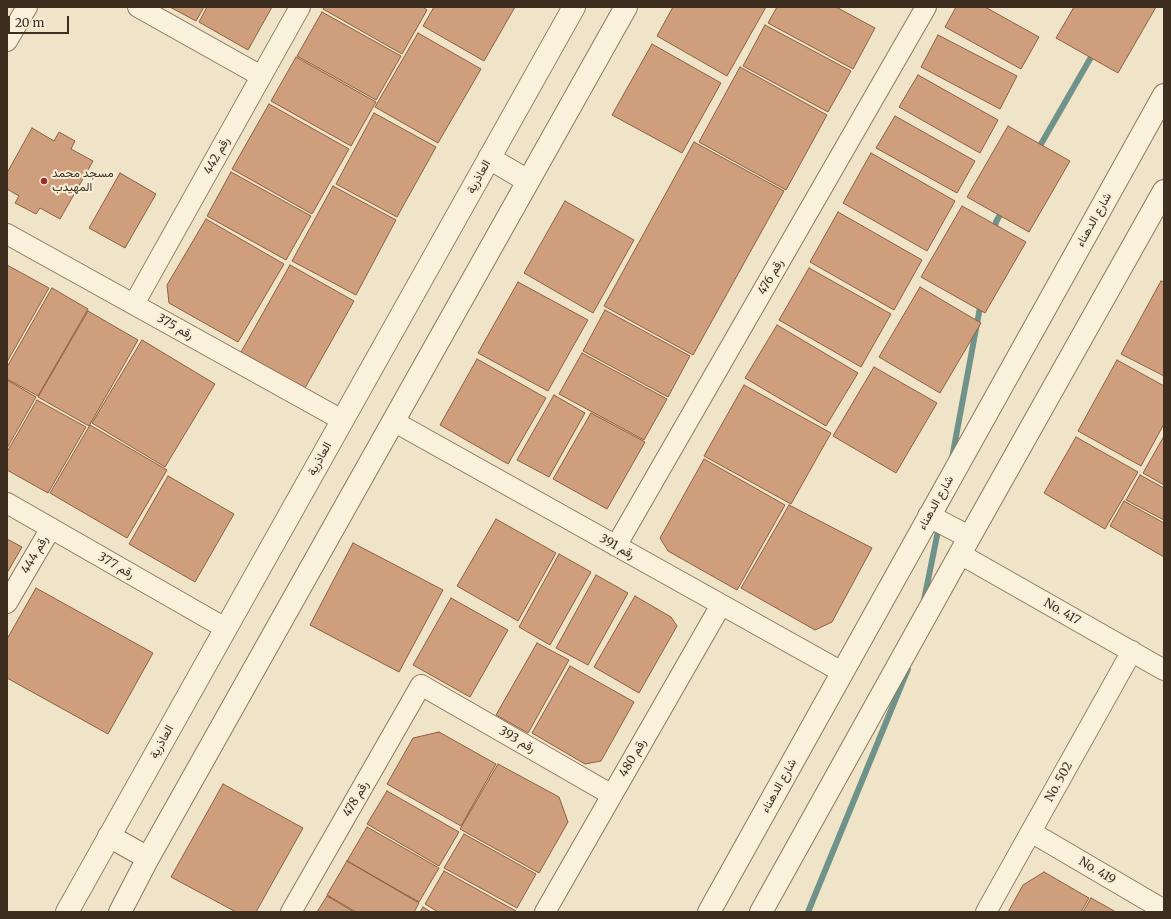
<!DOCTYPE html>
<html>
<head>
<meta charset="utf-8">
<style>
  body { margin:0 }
  #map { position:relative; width:1171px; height:919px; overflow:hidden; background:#f0e4c8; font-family:Merriweather,serif }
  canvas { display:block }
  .frame { position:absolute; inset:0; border:8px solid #3d2e20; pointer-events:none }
  .scale { position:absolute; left:8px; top:16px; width:61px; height:18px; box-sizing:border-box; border:2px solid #3d2e20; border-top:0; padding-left:5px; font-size:12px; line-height:14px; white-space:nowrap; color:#3d2e20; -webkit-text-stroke:3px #f7eed8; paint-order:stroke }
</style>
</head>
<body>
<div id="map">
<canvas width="1171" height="919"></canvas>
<div class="frame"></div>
<div class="scale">20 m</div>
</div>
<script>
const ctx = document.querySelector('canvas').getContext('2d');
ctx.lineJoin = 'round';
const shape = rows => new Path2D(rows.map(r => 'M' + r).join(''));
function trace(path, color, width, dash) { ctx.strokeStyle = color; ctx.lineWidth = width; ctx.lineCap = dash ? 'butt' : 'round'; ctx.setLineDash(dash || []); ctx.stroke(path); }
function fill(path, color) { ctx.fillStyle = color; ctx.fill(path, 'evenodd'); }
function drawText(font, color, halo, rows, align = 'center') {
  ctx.font = font + ' Merriweather,Vazirmatn,serif'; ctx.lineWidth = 4; ctx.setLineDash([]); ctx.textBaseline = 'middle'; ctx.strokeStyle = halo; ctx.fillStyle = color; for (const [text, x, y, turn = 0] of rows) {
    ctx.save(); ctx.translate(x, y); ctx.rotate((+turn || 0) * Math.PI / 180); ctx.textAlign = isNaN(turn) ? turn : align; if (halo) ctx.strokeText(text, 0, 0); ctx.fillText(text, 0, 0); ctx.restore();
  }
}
trace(shape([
  [1037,151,1094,52],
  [994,232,996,222,1003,209],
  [952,458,981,302],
  [924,600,939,526],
  [808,912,908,669]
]), '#6f938a', 6);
const building = shape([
  [170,7,204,7,196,21,170,7],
  [207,7,272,7,248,50,199,22,207,7],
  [324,7,423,7,427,10,402,54,323,9,324,7],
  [434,7,515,7,484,61,423,26,434,7],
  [673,7,766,7,727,76,657,36,673,7],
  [777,7,836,7,875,28,853,69,768,23,777,7],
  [956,7,985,7,1039,37,1021,69,945,27,956,7],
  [1074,7,1156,7,1118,73,1056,38,1074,7],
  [322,12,401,56,376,100,297,56,322,12],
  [765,25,851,71,828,112,743,66,765,25],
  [418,33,481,69,438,143,375,107,418,33],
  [938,35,1017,76,1000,109,921,67,938,35],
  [652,44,721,83,682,153,612,115,652,44],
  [296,57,376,102,351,146,271,101,296,57],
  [740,67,827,115,786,190,699,142,740,67],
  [918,75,998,120,980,153,899,107,918,75],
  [269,104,349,149,312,214,232,169,269,104],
  [374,113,436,147,397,217,336,184,374,113],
  [895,116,975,161,957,193,876,148,895,116],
  [1008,126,1070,161,1029,232,967,197,1008,126],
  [32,128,54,141,59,132,75,141,71,149,93,161,60,219,40,208,36,214,15,203,19,196,7,189,7,173,32,128],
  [694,142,784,191,693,355,604,306,694,142],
  [871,153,955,201,927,251,843,203,871,153],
  [231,172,311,216,286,260,207,216,231,172],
  [120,173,156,194,125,248,89,228,120,173],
  [333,186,396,220,356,295,292,261,333,186],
  [565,201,634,240,593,313,524,273,565,201],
  [962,206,1026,242,985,313,921,277,962,206],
  [838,212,922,260,894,310,810,262,838,212],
  [206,219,284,264,238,342,169,303,167,285,206,219],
  [7,265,49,288,7,362,7,265],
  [290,265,354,301,305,388,241,352,290,265],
  [809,268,891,314,861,367,779,320,809,268],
  [1161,281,1164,282,1164,376,1121,354,1161,281],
  [518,282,588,320,548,391,478,353,518,282],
  [920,287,981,323,940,393,879,357,920,287],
  [52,288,88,309,38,396,7,379,7,367,52,288],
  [605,310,690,356,668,397,583,351,605,310],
  [88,311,138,340,89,426,38,397,88,311],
  [777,325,858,373,826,426,745,378,777,325],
  [142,340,215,384,165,467,92,423,142,340],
  [582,353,667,399,644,440,559,394,582,353],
  [477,359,546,398,508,464,440,425,477,359],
  [1117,360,1164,386,1164,424,1141,466,1078,431,1117,360],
  [874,367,937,403,896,473,833,436,874,367],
  [7,380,36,397,7,448,7,380],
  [744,385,831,433,791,504,704,456,744,385],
  [554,395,585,413,549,477,517,460,554,395],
  [37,400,86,427,48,493,7,470,7,452,37,400],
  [591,413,645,442,607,509,553,479,591,413],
  [90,425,167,470,127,538,50,493,90,425],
  [1164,436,1164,485,1143,473,1164,436],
  [1076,437,1138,472,1105,529,1044,493,1076,437],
  [704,459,785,505,737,590,668,551,660,538,704,459],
  [1140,475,1164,488,1164,520,1126,500,1140,475],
  [168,476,234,514,195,582,129,544,168,476],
  [1124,501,1164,523,1164,557,1110,526,1124,501],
  [789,505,872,548,832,622,815,630,741,588,789,505],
  [496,519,556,553,518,621,457,586,496,519],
  [7,539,22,547,7,573,7,539],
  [353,543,443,590,399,672,310,625,353,543],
  [559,554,591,572,550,645,519,627,559,554],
  [596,575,628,593,588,665,556,648,596,575],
  [36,588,153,653,108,734,7,678,7,639,36,588],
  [635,596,671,617,677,626,639,693,594,667,635,596],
  [451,598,508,630,470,697,413,665,451,598],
  [537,643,569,660,528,733,496,715,537,643],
  [570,666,634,702,601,761,585,764,532,733,570,666],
  [439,732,496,764,461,826,387,784,413,738,439,732],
  [498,764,559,797,568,822,539,873,460,829,498,764],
  [223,784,303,828,256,912,236,912,171,877,223,784],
  [387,791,459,832,439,866,367,824,387,791],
  [367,827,439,868,419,902,347,861,367,827],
  [464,834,536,874,517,908,444,868,464,834],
  [347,861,419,903,414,912,356,912,327,895,347,861],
  [444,871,516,911,516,912,438,912,425,904,444,871],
  [1044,872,1089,898,1081,912,1008,912,1023,885,1044,872],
  [327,896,354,912,317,912,327,896],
  [1091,898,1116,912,1083,912,1091,898],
  [423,907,431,912,420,912,423,907]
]);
fill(building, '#cf9f7d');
trace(building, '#8d5f41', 1);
const minor = shape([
  [138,7,261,76],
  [7,41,27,7],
  [7,234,342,420],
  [134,304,300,7],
  [393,421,842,672],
  [7,503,225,628],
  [616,546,926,7],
  [960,554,1164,670],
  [7,603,51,528],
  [1031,832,1164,910],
  [291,912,421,685,612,795],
  [545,912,721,605],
  [986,912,1132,651]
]);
const tertiary = shape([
  [489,158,528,181],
  [929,516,969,537],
  [109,836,148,858],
  [67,912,574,7],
  [120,912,148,858,626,7],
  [709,912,1164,95],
  [761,912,960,554,1164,191]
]);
trace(minor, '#8d765c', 22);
trace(tertiary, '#8d765c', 24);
trace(minor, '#faf1dc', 20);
trace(tertiary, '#faf1dc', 22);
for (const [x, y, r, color] of [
  [44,181,4,"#9e2a2b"]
]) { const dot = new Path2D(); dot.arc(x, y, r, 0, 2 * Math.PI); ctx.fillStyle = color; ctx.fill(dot); trace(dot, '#f7eed8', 1.5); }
drawText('12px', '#3d2e20', '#f7eed8', [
  ["رقم 442",217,156,-61],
  ["العاذرية",479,177,-61],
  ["شارع الدهناء",1094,220,-61],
  ["رقم 476",771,277,-60],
  ["رقم 375",175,327,29],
  ["العاذرية",320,459,-61],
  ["شارع الدهناء",936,503,-61],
  ["رقم 391",617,547,29],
  ["رقم 444",35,555,-60],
  ["رقم 377",116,566,30],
  ["No. 417",1062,612,30],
  ["رقم 393",517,740,30],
  ["العاذرية",162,742,-61],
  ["رقم 480",633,758,-60],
  ["No. 502",1059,782,-61],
  ["شارع الدهناء",779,786,-61],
  ["رقم 478",356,799,-60],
  ["No. 419",1097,871,31]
]);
drawText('12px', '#3d2e20', '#f7eed8', [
  ["مسجد محمد",52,174],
  ["المهيدب",52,188]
], 'left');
</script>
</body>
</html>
